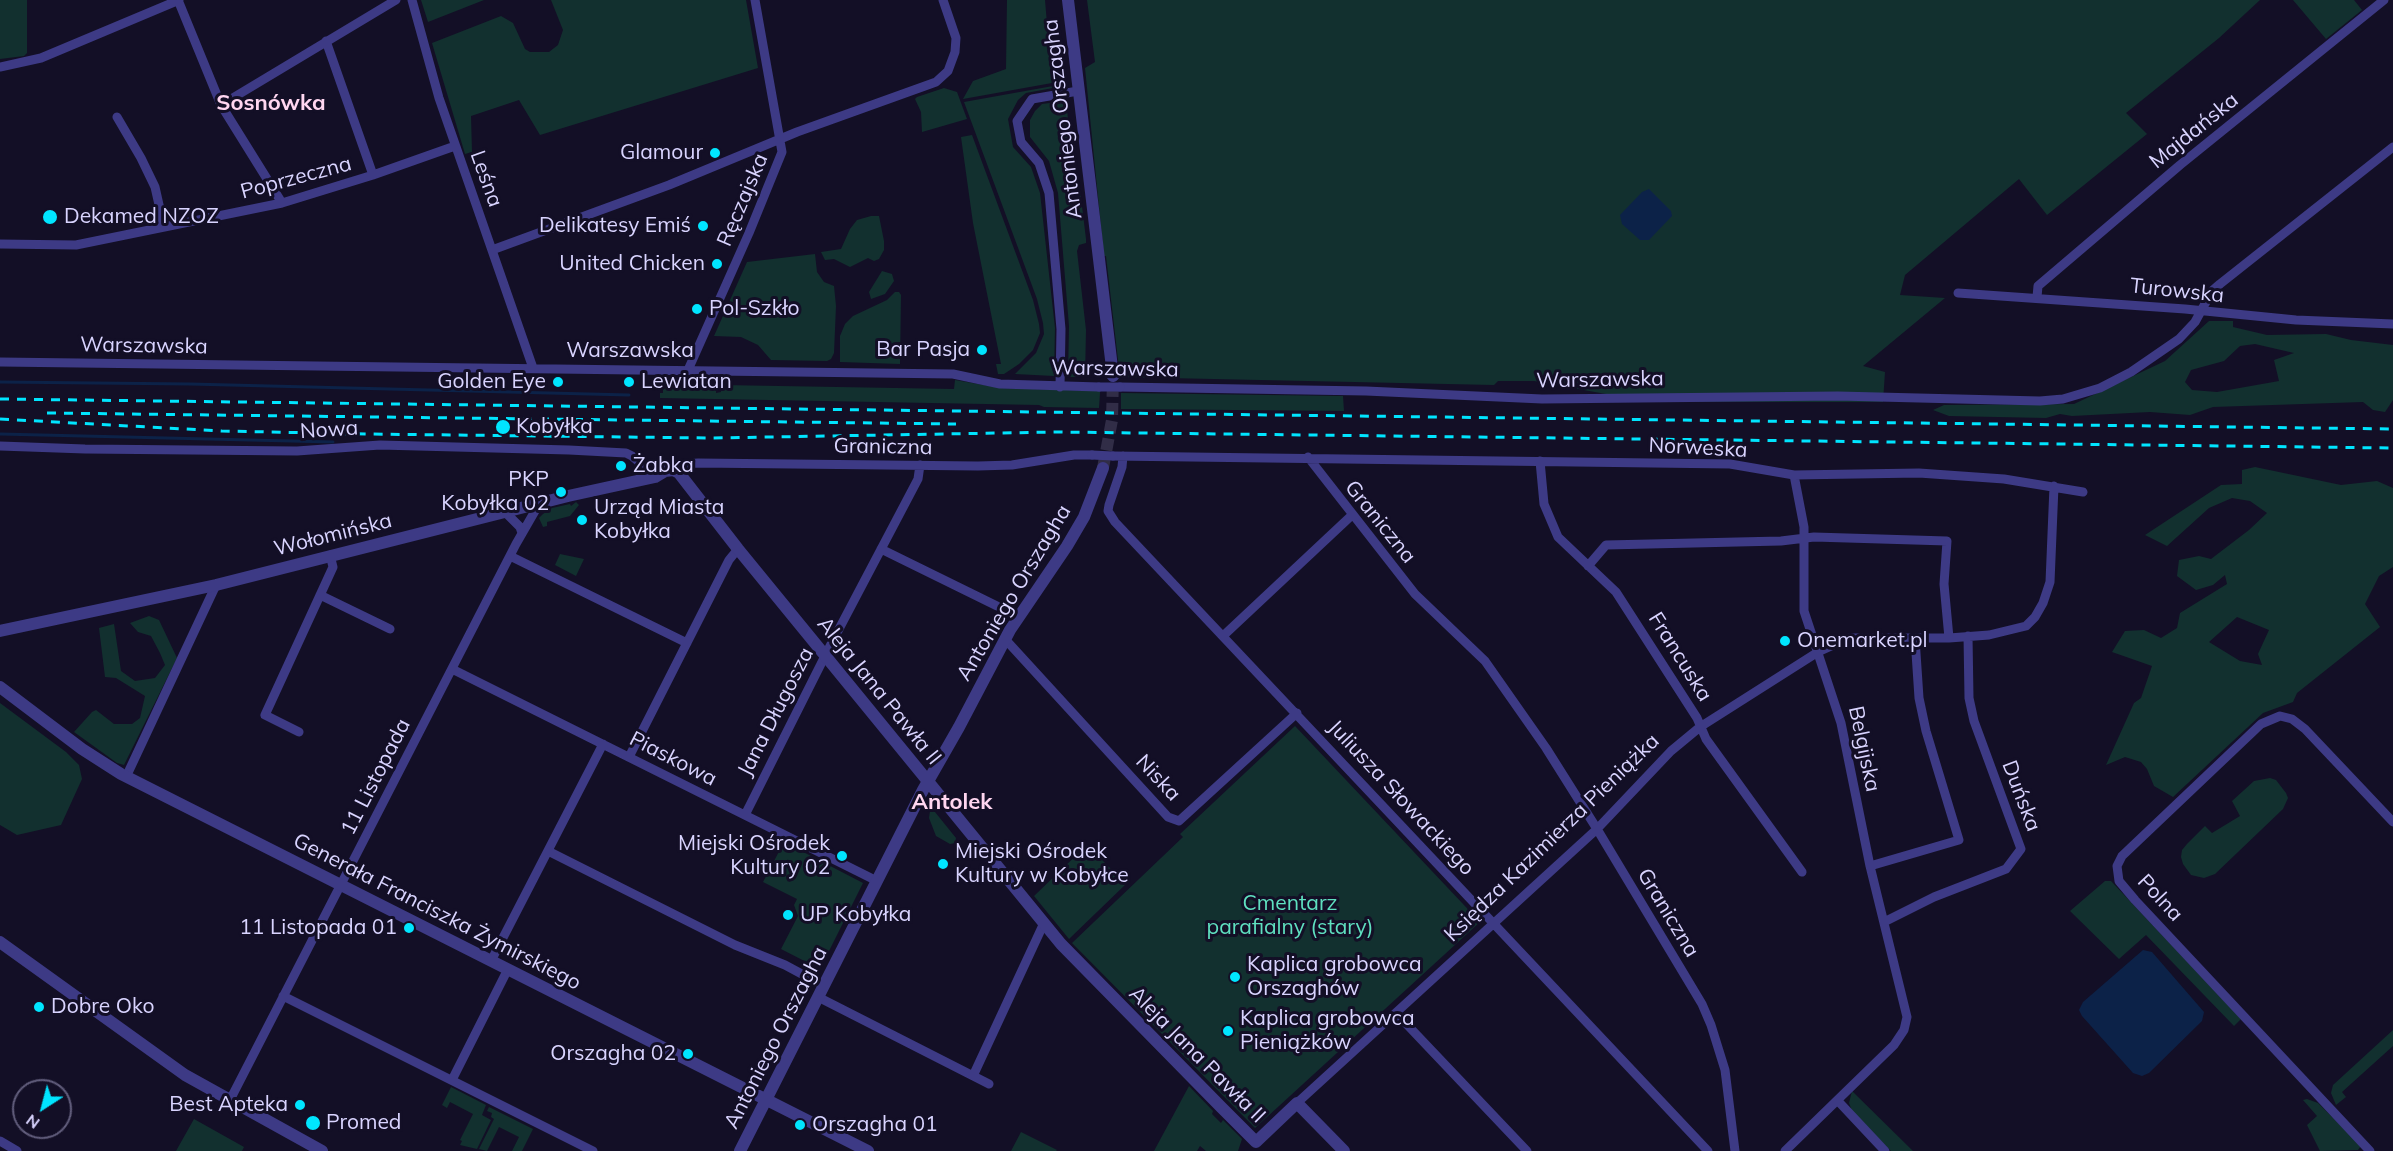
<!DOCTYPE html>
<html>
<head>
<meta charset="utf-8">
<style>
  body { margin:0 }
  #map { position:relative; width:2393px; height:1151px; overflow:hidden; background:#130f26; font-family:Mulish,sans-serif }
  canvas { display:block }
  .north { position:absolute; left:12px; top:1079px; width:60px; height:60px; box-sizing:border-box; background:#130f26; border:2px solid #625e7d; border-radius:50%; rotate:216deg; font-size:16px; font-weight:700; line-height:24px; text-align:center; color:#d9d4ff }
  .north::after { content:''; display:block; margin:auto; width:21px; height:27px; background:#00e5ff; clip-path:polygon(50% 0,100% 100%,50% 72%,0 100%) }
</style>
</head>
<body>
<div id="map">
<canvas width="2393" height="1151"></canvas>
<div class="north">N</div>
</div>
<script>
const ctx = document.querySelector('canvas').getContext('2d');
ctx.lineJoin = 'round';
function fill(path, color) { ctx.fillStyle = color; ctx.fill(path, 'evenodd'); }
const shape = rows => new Path2D(rows.map(r => 'M' + r).join(''));
function trace(path, color, width, dash) { ctx.strokeStyle = color; ctx.lineWidth = width; ctx.lineCap = dash ? 'butt' : 'round'; ctx.setLineDash(dash || []); ctx.stroke(path); }
function drawText(font, color, halo, rows, align = 'center') {
  ctx.font = font + ' Mulish,sans-serif'; ctx.lineWidth = 6; ctx.setLineDash([]); ctx.textBaseline = 'middle'; ctx.strokeStyle = halo; ctx.fillStyle = color; for (const [text, x, y, turn = 0] of rows) {
    ctx.save(); ctx.translate(x, y); ctx.rotate((+turn || 0) * Math.PI / 180); ctx.textAlign = isNaN(turn) ? turn : align; if (halo) ctx.strokeText(text, 0, 0); ctx.fillText(text, 0, 0); ctx.restore();
  }
}
fill(shape([
  [0,0,27,0,27,53,24,56,0,59],
  [421,0,484,0,428,22],
  [551,0,746,0,758,68,540,135,519,100,471,116,472,152,465,154,432,43,501,16,513,23,525,49,530,52,549,52,558,45,563,30],
  [1007,0,1045,0,1052,83,963,99,973,81,1006,69],
  [1087,0,2260,0,2219,38,2126,113,2147,134,2047,215,2019,179,1905,275,1900,295,1945,298,1863,366,1885,372,1883,402,1650,402,1534,381,1498,381,1494,385,1120,377,1106,256,1104,256,1085,68,1095,62],
  [2293,0,2354,0,2362,10,2326,39],
  [1053,86,1053,88,1026,93,1018,100,1008,119,1013,147,1031,167,1040,193,1055,328,1054,376,1015,374,1036,353,1044,334,1043,323,1037,299,964,102],
  [944,88,957,92,967,119,922,132,921,112,915,99,917,97],
  [1066,101,1068,119,1067,148,1072,174,1080,190,1086,239,1086,243,1079,245,1077,251,1086,330,1085,377,1068,377,1069,326,1058,193,1049,161,1030,137,1030,120,1035,111,1042,104],
  [972,135,1033,300,1039,324,1040,333,1033,350,1019,364,1004,374,998,374,996,364,1001,364,973,223,961,137],
  [871,216,879,216,884,241,884,250,879,259,874,261,868,258,850,267,834,259,825,260,821,252,841,249,850,229,857,220],
  [815,254,817,272,824,282,834,286,836,306,834,353,831,359,827,361,771,360,758,345,741,337,714,336,747,262],
  [882,271,892,274,894,281,885,294,871,299,869,292],
  [895,292,899,292,901,295,900,364,840,362,840,336,845,324,853,316,887,300],
  [2209,321,2233,321,2233,327,2267,335,2326,334,2351,340,2393,345,2393,400,2385,412,2373,410,2363,402,2213,407,2190,415,2150,412,2072,416,2060,414,2046,418,1949,416,1933,410,1944,405,2074,404,2165,361],
  [2255,344,2294,353,2274,360,2279,381,2217,392,2192,390,2185,382,2191,370,2224,361,2240,346],
  [669,380,670,383,674,383,673,380,690,380,688,384,700,384,700,389,714,389,716,385,716,393,721,392,721,385,954,389,955,380,1001,388,1100,391,1100,393,1099,408,1044,407,1039,405,660,398,660,393,663,393,663,387,660,387],
  [1121,393,1343,396,1344,411,1121,409],
  [2255,467,2341,485,2377,481,2393,488,2393,567,2379,576,2365,604,2380,627,2297,693,2293,702,2263,713,2173,797,2154,786,2147,769,2141,762,2125,757,2106,765,2134,703,2141,698,2152,666,2112,652,2125,631,2144,630,2161,638,2177,628,2180,613,2227,584,2225,575,2213,585,2196,590,2177,576,2179,560,2199,556,2211,559,2249,530,2267,513,2250,501,2232,498,2209,508,2167,546,2145,535,2221,485,2242,484,2242,470],
  [2237,617,2269,630,2258,654,2262,665,2240,661,2209,642],
  [576,502,579,505,570,516,547,522,547,526,543,527,539,518,543,514,552,508,570,504,571,506],
  [560,554,584,559,576,576,555,565],
  [149,616,159,620,177,658,124,765,117,763,74,732,92,712,96,710,114,724,132,724,140,718,145,696,116,678,105,677,99,628,114,624,121,671,135,681,155,678,165,665,160,653,151,636,138,632,130,623],
  [0,703,66,752,79,765,82,779,61,825,17,835,0,825],
  [1295,726,1480,922,1255,1128,1072,943,1183,837,1180,834],
  [2270,778,2276,780,2286,793,2288,798,2283,809,2215,874,2204,878,2191,875,2183,864,2181,857,2182,850,2187,844,2205,826,2212,833,2240,816,2232,801,2254,781],
  [930,811,935,812,956,838,955,843,950,844,936,836,929,818],
  [784,842,863,883,820,969,781,949,798,916,794,905,797,899,763,882],
  [1087,845,1126,884,1069,939,1034,896],
  [2105,881,2111,881,2241,1019,2234,1026,2146,935,2119,959,2070,911],
  [2393,1030,2393,1046,2342,1092,2346,1097,2336,1105,2331,1093,2333,1085],
  [1189,1086,1213,1111,1212,1114,1221,1123,1223,1120,1242,1139,1238,1151,1206,1151,1200,1146,1197,1151,1154,1151],
  [451,1087,486,1105,482,1115,491,1120,477,1149,460,1145,462,1141,460,1140,473,1114,450,1102,447,1108,442,1105],
  [1852,1091,1913,1151,1891,1151,1852,1111,1849,1103],
  [2307,1099,2318,1103,2361,1146,2358,1150,2320,1151,2307,1125,2317,1116,2303,1100],
  [489,1107,533,1129,522,1151,512,1151,519,1137,499,1127,487,1151,479,1149,494,1119,491,1117,492,1113,487,1111],
  [194,1119,244,1147,242,1151,176,1151],
  [1021,1132,1057,1150,1056,1151,1011,1151]
]), '#12302f');
fill(shape([
  [1649,189,1671,211,1672,216,1649,240,1640,240,1622,224,1620,215,1642,192],
  [2143,950,2152,952,2204,1012,2202,1021,2149,1073,2142,1076,2133,1073,2082,1016,2079,1010,2083,1002]
]), '#0c2248');
trace(shape([
  [0,382,190,384,629,395],
  [0,434,333,442]
]), '#0c2248', 3);
trace(shape([
  [1103,468,1112,420,1113,377]
]), '#312d47', 12, [12, 6]);
trace(shape([
  [178,0,221,105,282,203],
  [412,0,439,98,533,368],
  [326,41,373,175],
  [0,67,41,58,179,0],
  [221,105,396,0],
  [117,117,141,158,155,187,164,227],
  [0,244,76,245,282,203,373,175,455,146],
  [492,250,669,185,797,132,936,82,948,71,955,52,956,38,943,0],
  [1958,293,2185,309,2296,320,2393,324],
  [2037,297,2038,286,2180,165,2384,0],
  [0,362,953,374,1000,384,1099,387],
  [688,370,749,233,782,152,755,0],
  [1060,387,1061,329,1049,193,1039,163,1021,142,1017,121,1032,99,1078,91],
  [1120,387,1366,391,1542,399,1838,396,2040,401,2063,399,2100,388,2131,372,2179,339,2195,322,2212,291,2220,284,2393,147],
  [0,446,85,449,297,451,380,445,569,450,626,453,632,456,639,462,641,480],
  [1113,456,1730,464,1794,475,1919,473,2004,479,2083,492],
  [1123,456,1122,467,1109,505,1108,511,1115,522,1708,1151],
  [1308,457,1415,594,1485,661,1546,748,1597,829,1702,1004,1711,1025,1725,1070,1735,1151],
  [1540,461,1544,504,1558,537,1616,592,1697,718,1706,739,1802,872],
  [673,470,685,464,698,463,978,466,1012,465,1074,455,1092,455],
  [505,512,520,527,522,533],
  [881,549,997,606],
  [510,556,687,643],
  [1588,566,1606,545,1781,541,1814,537,1947,541,1944,584,1949,638],
  [320,595,390,629],
  [1223,636,1351,516],
  [1005,639,1168,817,1179,821,1297,713],
  [452,669,877,881],
  [299,732,265,715,333,567,330,555],
  [629,757,729,560,738,549],
  [126,777,216,585],
  [745,815,829,648,918,479,920,465],
  [548,851,735,945,785,965,824,986],
  [1870,866,1959,840,1926,731,1919,698,1915,638],
  [1884,922,1934,897,2006,869,2021,849,1974,721,1969,698,1968,636],
  [491,961,603,744],
  [283,996,593,1151],
  [818,997,989,1084],
  [1396,1013,1527,1151],
  [973,1076,1044,923],
  [452,1080,508,969],
  [230,1100,516,544,539,504],
  [1838,1101,1885,1151],
  [1297,1103,1597,829,1671,751,1700,727,1818,652,1849,638,1949,638,1989,635,2026,626,2035,617,2043,603,2050,582,2054,486],
  [0,1141,17,1151],
  [1785,1151,1894,1045,1904,1030,1907,1017,1870,866,1841,723,1804,611,1804,527,1794,475],
  [2370,1151,2135,900,2119,881,2117,866,2122,856,2261,724,2280,716,2292,719,2305,729,2393,822]
]), '#3d3a85', 9);
trace(shape([
  [1068,0,1113,376],
  [0,631,216,585,568,496,655,477,665,471,673,470,679,473,738,549,1061,944,1221,1107,1256,1142,1297,1103,1344,1151],
  [0,687,82,749,121,774,868,1151],
  [0,942,185,1075,322,1151],
  [740,1151,923,790,959,727,1010,630,1067,546,1084,517,1103,468]
]), '#3d3a85', 12);
trace(shape([
  [0,399,2393,429],
  [47,413,956,424],
  [0,419,222,431,366,434,712,438,1057,432,2393,448]
]), '#00e5ff', 3, [9, 8]);
trace(shape([
  [1099,387,1120,387],
  [1092,455,1113,456]
]), '#3d3a85', 9);
for (const [x, y, r, color] of [
  [715,153,6,"#00e5ff"],
  [50,217,8,"#00e5ff"],
  [703,226,6,"#00e5ff"],
  [717,264,6,"#00e5ff"],
  [697,309,6,"#00e5ff"],
  [982,350,6,"#00e5ff"],
  [558,382,6,"#00e5ff"],
  [629,382,6,"#00e5ff"],
  [503,427,8,"#00e5ff"],
  [621,466,6,"#00e5ff"],
  [561,492,6,"#00e5ff"],
  [582,520,6,"#00e5ff"],
  [1785,641,6,"#00e5ff"],
  [842,856,6,"#00e5ff"],
  [943,864,6,"#00e5ff"],
  [788,915,6,"#00e5ff"],
  [409,928,6,"#00e5ff"],
  [1235,977,6,"#00e5ff"],
  [39,1007,6,"#00e5ff"],
  [1228,1031,6,"#00e5ff"],
  [688,1054,6,"#00e5ff"],
  [300,1105,6,"#00e5ff"],
  [313,1123,8,"#00e5ff"],
  [800,1125,6,"#00e5ff"]
]) { const dot = new Path2D(); dot.arc(x, y, r, 0, 2 * Math.PI); ctx.fillStyle = color; ctx.fill(dot); trace(dot, '#130f26', 2); }
drawText('21px', '#d9d4ff', '#130f26', [
  ["Antoniego Orszagha",1063,119,-97],
  ["Majdańska",2194,131,-39],
  ["Poprzeczna",296,178,-15],
  ["Leśna",486,179,70],
  ["Ręczajska",743,200,-67],
  ["Turowska",2177,291,6],
  ["Warszawska",144,346,1],
  ["Warszawska",630,351],
  ["Warszawska",1115,369,1],
  ["Warszawska",1600,380,-1],
  ["Nowa",329,430,-4],
  ["Graniczna",883,447,1],
  ["Norweska",1698,448,3],
  ["Graniczna",1380,522,51],
  ["Wołomińska",333,535,-14],
  ["Antoniego Orszagha",1014,593,-59],
  ["Francuska",1680,657,58],
  ["Aleja Jana Pawła II",879,691,51],
  ["Jana Długosza",776,712,-63],
  ["Belgijska",1864,749,78],
  ["Piaskowa",673,759,27],
  ["11 Listopada",376,777,-63],
  ["Niska",1158,778,47],
  ["Duńska",2021,796,69],
  ["Juliusza Słowackiego",1401,798,47],
  ["Księdza Kazimierza Pieniążka",1552,838,-44],
  ["Polna",2160,898,47],
  ["Generała Franciszka Żymirskiego",437,912,27],
  ["Graniczna",1668,913,59],
  ["Antoniego Orszagha",776,1038,-63],
  ["Aleja Jana Pawła II",1197,1055,45]
]);
drawText('21px', '#d9d4ff', '#130f26', [
  ["Glamour",703,153,"right"],
  ["Dekamed NZOZ",64,217],
  ["Delikatesy Emiś",691,226,"right"],
  ["United Chicken",705,264,"right"],
  ["Pol-Szkło",709,309],
  ["Bar Pasja",970,350,"right"],
  ["Golden Eye",546,382,"right"],
  ["Lewiatan",641,382],
  ["Kobyłka",516,427],
  ["Żabka",633,466],
  ["PKP",549,480,"right"],
  ["Kobyłka 02",549,504,"right"],
  ["Urząd Miasta",594,508],
  ["Kobyłka",594,532],
  ["Onemarket.pl",1797,641],
  ["Miejski Ośrodek",830,844,"right"],
  ["Kultury 02",830,868,"right"],
  ["Miejski Ośrodek",955,852],
  ["Kultury w Kobyłce",955,876],
  ["UP Kobyłka",800,915],
  ["11 Listopada 01",397,928,"right"],
  ["Kaplica grobowca",1247,965],
  ["Orszaghów",1247,989],
  ["Dobre Oko",51,1007],
  ["Kaplica grobowca",1240,1019],
  ["Pieniążków",1240,1043],
  ["Orszagha 02",676,1054,"right"],
  ["Best Apteka",288,1105,"right"],
  ["Promed",326,1123],
  ["Orszagha 01",812,1125]
], 'left');
drawText('21px', '#5fe0c0', '#130f26', [
  ["Cmentarz",1290,904],
  ["parafialny (stary)",1290,928]
]);
drawText('bold 22px', '#ffd6f0', '#130f26', [
  ["Sosnówka",271,103],
  ["Antolek",952,802]
]);
</script>
</body>
</html>
